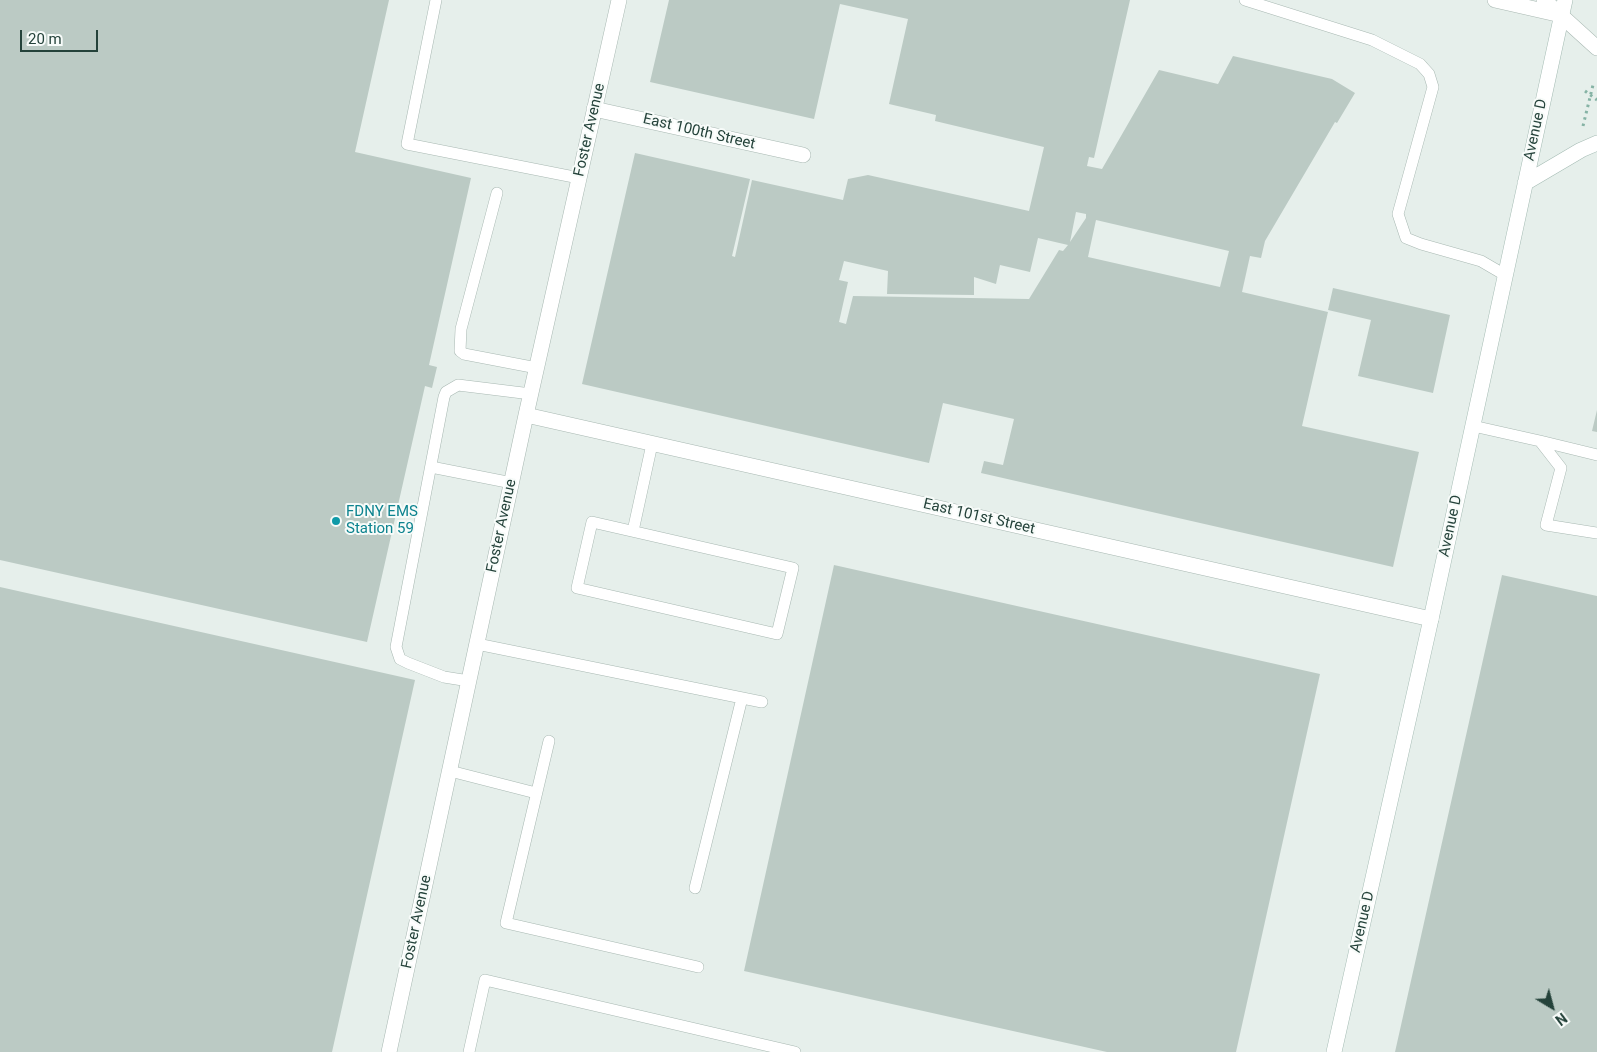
<!DOCTYPE html>
<html>
<head>
<meta charset="utf-8">
<style>
  body { margin:0 }
  #map { position:relative; width:1597px; height:1052px; overflow:hidden; background:#e6efeb; font-family:Roboto,sans-serif }
  canvas { display:block }
  .north { position:absolute; left:1527px; top:982px; width:50px; height:50px; -webkit-text-stroke:4px #f7fbf9; paint-order:stroke; rotate:143deg; font-size:14px; font-weight:700; line-height:20px; text-align:center; color:#24423a }
  .north::after { content:''; display:block; margin:auto; width:18px; height:22px; background:#24423a; clip-path:polygon(50% 0,100% 100%,50% 72%,0 100%) }
  .scale { position:absolute; left:20px; top:30px; width:78px; height:22px; box-sizing:border-box; border:2px solid #24423a; border-top:0; padding-left:6px; font-size:15px; line-height:18px; white-space:nowrap; color:#24423a; -webkit-text-stroke:4px #f7fbf9; paint-order:stroke }
</style>
</head>
<body>
<div id="map">
<canvas width="1597" height="1052"></canvas>
<div class="north">N</div>
<div class="scale">20 m</div>
</div>
<script>
const ctx = document.querySelector('canvas').getContext('2d');
ctx.lineJoin = 'round';
function fill(path, color) { ctx.fillStyle = color; ctx.fill(path, 'evenodd'); }
const shape = rows => new Path2D(rows.map(r => 'M' + r).join(''));
function trace(path, color, width, dash) { ctx.strokeStyle = color; ctx.lineWidth = width; ctx.lineCap = dash ? 'butt' : 'round'; ctx.setLineDash(dash || []); ctx.stroke(path); }
function drawText(font, color, halo, rows, align = 'center') {
  ctx.font = font + ' Roboto,sans-serif'; ctx.lineWidth = 4; ctx.setLineDash([]); ctx.textBaseline = 'middle'; ctx.strokeStyle = halo; ctx.fillStyle = color; for (const [text, x, y, turn = 0] of rows) {
    ctx.save(); ctx.translate(x, y); ctx.rotate((+turn || 0) * Math.PI / 180); ctx.textAlign = isNaN(turn) ? turn : align; if (halo) ctx.strokeText(text, 0, 0); ctx.fillText(text, 0, 0); ctx.restore();
  }
}
fill(shape([
  [0,0,389,0,355,152,471,178,429,365,437,367,432,388,425,386,367,642,0,560],
  [669,0,1130,0,1094,158,1089,157,1087,166,1102,169,1159,70,1218,84,1233,56,1332,79,1355,93,1337,123,1335,122,1265,241,1261,258,1250,256,1242,292,1328,312,1302,426,1419,452,1393,567,981,473,984,461,1003,465,1014,419,943,403,929,463,582,384,635,153,750,179,732,256,735,257,752,180,843,200,848,179,868,175,1029,211,1044,147,935,121,936,115,889,104,908,19,840,4,814,119,650,82],
  [1076,212,1086,214,1086,218,1070,242],
  [1096,220,1229,251,1220,287,1088,257],
  [1038,238,1068,245,1063,251,1059,250,1029,299,853,296,846,324,839,322,848,282,839,280,844,261,888,271,887,294,974,295,974,277,996,284,1000,265,1030,272],
  [1333,288,1450,315,1433,393,1358,376,1371,320,1328,310],
  [1597,410,1597,432,1592,431],
  [834,565,1320,674,1236,1052,1107,1052,744,971],
  [1502,575,1597,596,1597,1052,1395,1052],
  [0,587,415,680,332,1052,0,1052]
]), '#bbcac4');
const service = shape([
  [436,0,407,144,579,178],
  [1245,0,1372,40,1420,64,1429,74,1433,87,1398,214,1406,238,1421,244,1481,261,1505,275],
  [497,193,461,329,460,351,464,354,537,368],
  [1473,426,1540,441,1561,468,1546,525,1597,533],
  [1540,441,1597,455],
  [431,467,512,483],
  [592,522,793,568,777,634,577,588,592,522],
  [633,531,652,444],
  [477,644,762,702],
  [469,681,444,677,408,663,400,659,396,647,444,397,446,392,458,385,531,394],
  [549,741,506,923,698,967],
  [450,771,536,793],
  [695,888,742,698],
  [469,1052,485,980,795,1052]
]);
const minor = shape([
  [1495,0,1561,15],
  [594,109,803,155],
  [526,415,1431,619],
  [389,1052,526,415,619,0]
]);
const tertiary = shape([
  [1544,0,1597,48]
]);
const secondary = shape([
  [1525,183,1581,150,1597,143],
  [1334,1052,1431,619,1565,0]
]);
trace(service, '#a8b8b2', 12);
trace(minor, '#a8b8b2', 16);
trace(tertiary, '#a8b8b2', 16);
trace(secondary, '#a4bbb3', 16);
trace(shape([
  [1585,91,1597,100],
  [1583,126,1593,85]
]), '#86b3a5', 3, [2.5, 4]);
trace(service, '#fff', 11);
trace(minor, '#fff', 15);
trace(tertiary, '#fff', 15);
trace(secondary, '#fff', 15);
for (const [x, y, r, color] of [
  [336,521,5,"#0f9aa8"]
]) { const dot = new Path2D(); dot.arc(x, y, r, 0, 2 * Math.PI); ctx.fillStyle = color; ctx.fill(dot); trace(dot, '#f7fbf9', 2); }
drawText('15px', '#24423a', '#f7fbf9', [
  ["Foster Avenue",590,130,-77],
  ["Avenue D",1536,130,-78],
  ["East 100th Street",699,132,13],
  ["East 101st Street",979,517,13],
  ["Foster Avenue",502,526,-78],
  ["Avenue D",1451,526,-78],
  ["Foster Avenue",417,922,-78],
  ["Avenue D",1363,922,-77]
]);
drawText('15px', '#0d838f', '#f7fbf9', [
  ["FDNY EMS",346,512],
  ["Station 59",346,529]
], 'left');
</script>
</body>
</html>
